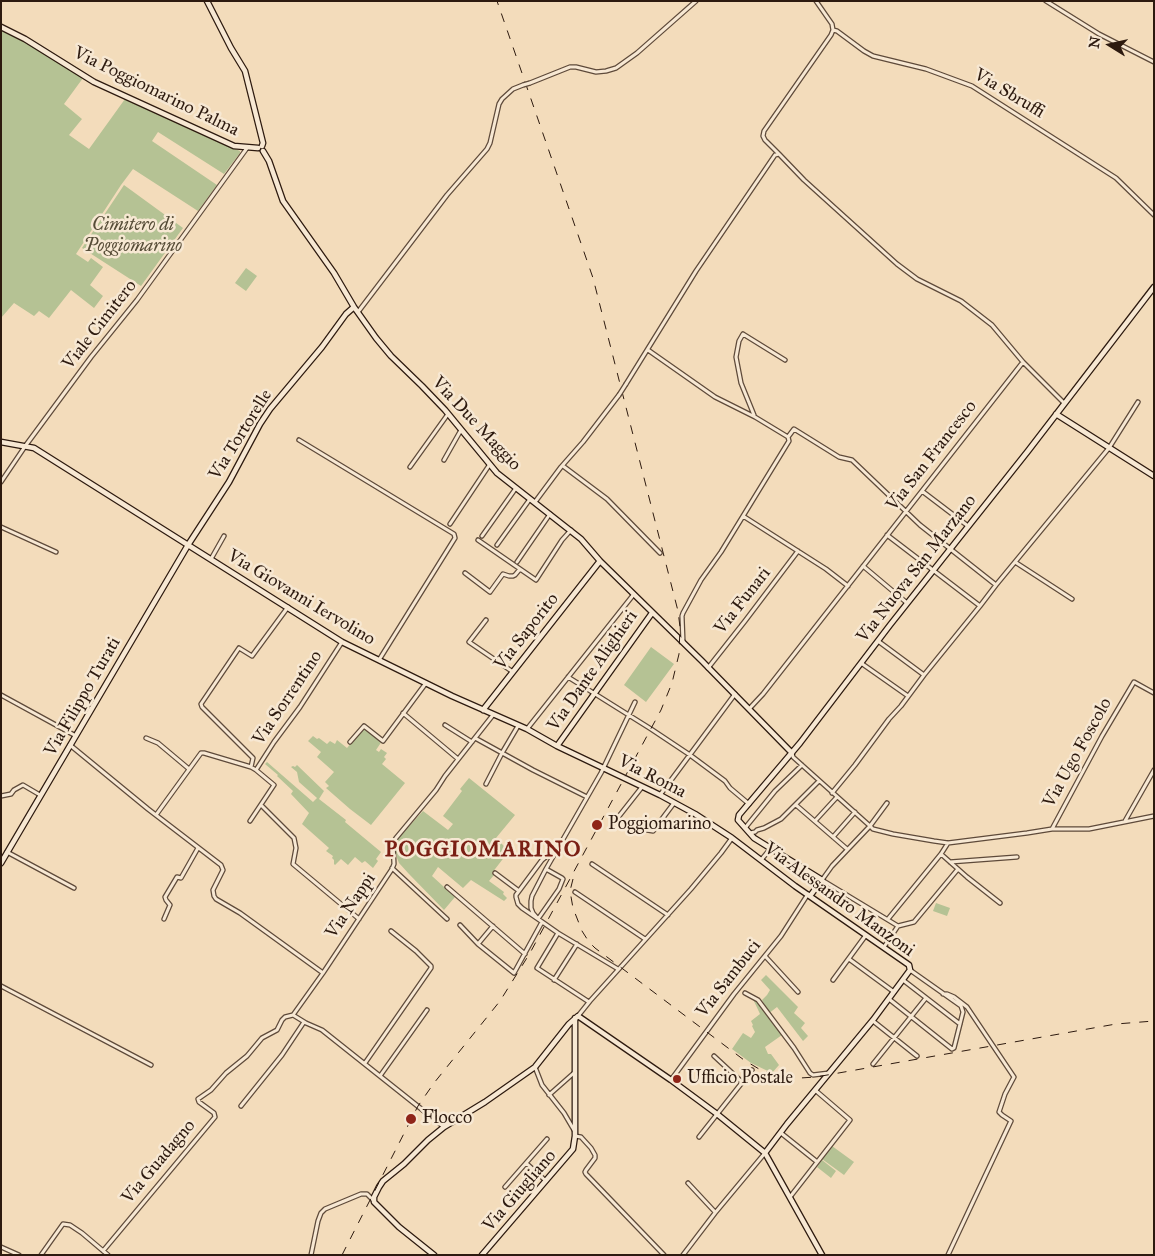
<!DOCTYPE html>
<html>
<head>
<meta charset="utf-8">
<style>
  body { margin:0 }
  #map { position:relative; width:1155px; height:1256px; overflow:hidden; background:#f3dcbb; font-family:"IM FELL Great Primer",serif }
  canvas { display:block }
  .frame { position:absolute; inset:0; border:2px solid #2d1a0f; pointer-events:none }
  .north { position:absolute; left:1085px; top:20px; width:50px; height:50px; -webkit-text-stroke:4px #f7e8d3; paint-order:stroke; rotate:280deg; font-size:14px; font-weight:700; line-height:20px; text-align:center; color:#2d1a0f }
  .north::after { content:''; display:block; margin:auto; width:18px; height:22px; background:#2d1a0f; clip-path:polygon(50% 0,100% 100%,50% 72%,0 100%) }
</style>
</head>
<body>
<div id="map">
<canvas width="1155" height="1256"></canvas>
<div class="frame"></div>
<div class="north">N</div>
</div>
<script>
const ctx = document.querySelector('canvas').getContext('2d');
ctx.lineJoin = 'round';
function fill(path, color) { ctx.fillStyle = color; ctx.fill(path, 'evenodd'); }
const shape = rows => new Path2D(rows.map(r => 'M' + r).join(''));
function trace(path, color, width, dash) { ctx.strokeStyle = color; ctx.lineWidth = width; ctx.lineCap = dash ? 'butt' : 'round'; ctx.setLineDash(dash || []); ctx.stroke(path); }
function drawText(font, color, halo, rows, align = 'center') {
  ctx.font = font + ' "IM FELL Great Primer",serif'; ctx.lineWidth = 5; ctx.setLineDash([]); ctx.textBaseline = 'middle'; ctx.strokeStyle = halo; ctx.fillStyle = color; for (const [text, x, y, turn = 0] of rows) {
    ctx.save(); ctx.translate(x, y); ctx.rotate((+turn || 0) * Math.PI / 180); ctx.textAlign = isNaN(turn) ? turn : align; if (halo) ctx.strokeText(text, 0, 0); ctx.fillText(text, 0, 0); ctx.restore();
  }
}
fill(shape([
  [1,29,24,40,83,78,64,104,82,119,69,135,89,149,125,99,240,151,240,153,224,174,158,132,152,141,217,185,198,211,133,169,121,185,76,254,88,262,91,258,103,267,90,285,103,296,94,308,71,290,49,318,39,311,34,316,14,303,1,318],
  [124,185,183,228,141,286,82,248],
  [246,268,257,276,246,291,235,283],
  [651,647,674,664,646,702,624,685],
  [364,728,382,741,376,750,379,752,381,749,387,753,384,757,386,759,382,764,405,783,371,825,350,809,326,788,329,786,325,782,334,772,317,757,321,752,308,741,313,736,317,739,319,738,327,744,330,741,335,744,337,740,347,748],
  [267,762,313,802,317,798,299,782,297,772,291,767,293,766,295,767,297,765,324,791,319,799,346,820,345,822,381,852,376,859,378,861,373,868,365,861,362,863,355,857,348,865,341,859,335,865,334,864,334,860,332,858,333,856,326,851,329,848,302,824,309,813,291,794,293,791,277,776,278,775,265,764],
  [469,778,515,815,496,838,509,851,492,873,494,875,489,881,504,892,503,894,507,898,504,901,471,880,463,888,438,867,432,876,455,897,444,910,409,874,399,863,397,858,396,853,396,842,400,836,423,811,448,830,453,824,443,816,462,791,460,789],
  [936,903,950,908,947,916,933,911],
  [766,975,798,1007,794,1013,805,1023,801,1028,808,1036,803,1041,777,1007,768,1014,782,1035,765,1047,768,1054,771,1054,779,1065,772,1073,751,1063,732,1049,743,1033,751,1038,755,1032,752,1026,753,1025,751,1021,760,1014,753,999,756,998,761,1005,764,1004,762,1000,767,995,770,990,761,980],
  [832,1146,854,1162,844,1175,822,1159],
  [822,1160,836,1171,831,1178,817,1167]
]), '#b5c294');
const street = shape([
  [1046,1,1099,34,1154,62],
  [833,30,837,31,864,51,873,56,926,69,972,86,1116,178,1154,215],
  [530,83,570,67,576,67,596,72,606,71,616,68,637,53,696,1],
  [779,154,765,140,763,136,764,131,831,35,833,30,832,24,816,1],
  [358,312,447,195,487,149,490,143,499,104,502,99,513,89,523,85],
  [648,350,715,397,755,417,788,437,789,441,721,552,701,580,683,613,682,616,683,642],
  [626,384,696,271,775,155,779,154,804,180,897,264,917,279,961,301,992,325,1023,362,1064,403],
  [754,415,741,383,736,357,739,341,743,334,785,360],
  [788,437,794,429,839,457,852,460,920,525,996,585],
  [299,440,454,534,455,538,379,660],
  [444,460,461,430],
  [563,466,607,499,660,553],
  [410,467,448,414],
  [1,482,26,445,91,357,137,300,247,148],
  [922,491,968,526],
  [535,502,561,467,583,442,619,395],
  [743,516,826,569,848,586],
  [450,524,490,464],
  [1,527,56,552],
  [887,535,980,606],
  [482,536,516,488],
  [478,540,536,580,562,540,571,530],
  [497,545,530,499],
  [211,559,224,536],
  [517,562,550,514],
  [1015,562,1072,599],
  [863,566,907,603],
  [465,573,490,592,503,574,509,576,513,576,515,575,520,569],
  [486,620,469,642,513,672],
  [878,641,924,675],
  [861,663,908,696],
  [708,668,745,621,798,551],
  [568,677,651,729,690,755,725,781,730,788,749,804],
  [1,695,76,736],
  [749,709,763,694,1023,362],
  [403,713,458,759],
  [445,725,472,742],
  [527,729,634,594],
  [146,738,158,743,189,769],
  [475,738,533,770,587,797],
  [350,742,364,726,383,741,426,683],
  [70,745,148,809,221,865,223,870,213,890,214,896,216,899,240,913,323,973],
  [792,753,793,757,870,826,832,866,822,880,898,926,914,922,958,869],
  [251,767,253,758,202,707,201,704,239,648,252,656,288,607],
  [486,784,502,753,518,726],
  [832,793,855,765,889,719,901,706,924,675,980,606,996,585,1109,448,1138,402],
  [660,795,735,694],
  [1,796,11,794,14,790,23,785,40,795],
  [887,803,870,826,873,829,893,834,934,841,948,843,1027,833,1052,829,1102,736,1134,682,1154,693],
  [261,805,294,838,296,848,293,864,359,919],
  [796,805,847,849],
  [156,815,201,753,204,753,251,767,256,770,274,742,300,707,342,642],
  [616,820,642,787],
  [250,821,274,785,256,770],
  [815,821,837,797],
  [1125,821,1154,770],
  [641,827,647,830,653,831,674,803],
  [745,828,775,791,802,765],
  [1052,829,1089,829,1154,816],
  [750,833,755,832,757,830,764,828,781,819,819,781],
  [833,837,855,812],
  [7,852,74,888],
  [941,854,967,877,1000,903],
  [761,860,771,848],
  [950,862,1017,857],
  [592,864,668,915],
  [392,868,447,919],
  [546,869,562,878,563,879,559,889,538,919,522,908,518,904,516,897,516,895,542,860,557,848],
  [495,873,519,891],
  [447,887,525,954],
  [575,892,645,939],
  [164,919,170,905,166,900,165,897,177,877,181,878,198,848],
  [888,919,941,854,948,843],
  [460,925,478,944,514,973,542,922],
  [558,933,537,968,589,1002],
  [478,944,493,926],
  [884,947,898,926],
  [765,956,798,992],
  [849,959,894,992],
  [618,969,558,933,538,919,533,913,531,908,531,901,532,896,546,869,601,773,635,702],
  [554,980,577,944],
  [833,980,866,935],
  [903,980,960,1024],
  [1,986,151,1065],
  [745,993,758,1000,794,1048,810,1073,813,1075,829,1073],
  [943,994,947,994,954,997,967,1007,1014,1077,1005,1094,999,1112,1002,1115,1011,1121,1010,1123,948,1255],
  [889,999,952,1049,954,1048,963,1012,961,1006,910,970],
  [293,1015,323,973,392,869,394,864,393,843,396,838,436,790,445,776,493,715],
  [293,1015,306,1023,322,1030,444,1127],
  [578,1016,590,1001,691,889,721,853,732,838],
  [873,1021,917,1056],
  [714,1056,742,1082],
  [365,1063,431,968,431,966,416,951,391,931],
  [873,1064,926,998],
  [535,1067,542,1085,564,1113,574,1130],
  [380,1076,427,1010],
  [671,1080,734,994,781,936,808,894],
  [549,1095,575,1072],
  [241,1106,282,1055,304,1022],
  [781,1133,816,1161],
  [575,1136,581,1137,591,1148,595,1155,595,1158,586,1170,585,1172,586,1174,664,1255],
  [699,1137,752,1070],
  [546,1181,526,1163,547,1139],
  [688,1183,715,1212],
  [505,1187,526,1163],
  [790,1197,850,1120,815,1090],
  [1,1247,19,1255],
  [103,1251,215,1117,214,1113,199,1102,198,1099,211,1090,226,1073,247,1056,262,1038,277,1030,282,1020,285,1017,293,1015],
  [41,1255,63,1224,70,1225,82,1233,108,1255],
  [311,1255,318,1221,321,1213,325,1209,361,1194,367,1194,373,1200],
  [683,1255,715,1213,765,1153]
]);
const secondary = shape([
  [207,1,231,48,245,71,263,143,262,146],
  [1,27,25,39,94,82,234,146,258,148],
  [263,151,269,161,283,201,334,273,354,307,376,338,391,356,422,386,445,410,497,473,581,539,600,561,702,661,792,753],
  [1056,414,1154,476],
  [1,442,34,448,342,642,452,696,527,729,557,746,660,795,695,814,732,838,795,886,909,965,910,970,873,1020,787,1124,765,1153],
  [483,710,600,561],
  [557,746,652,613],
  [1,863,188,545,229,482,260,424,270,409,322,347,346,314,354,307],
  [810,896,822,880,754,838,738,820,739,815,800,743,890,625,1028,451,1154,287],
  [434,1255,399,1227,374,1202,374,1197,379,1187,383,1181,404,1164,428,1140,444,1127,485,1102,535,1067,569,1024,578,1016,671,1080,717,1114,765,1153,822,1255],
  [482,1255,573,1149,575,1136,575,1018]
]);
trace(street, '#5e4a3a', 5.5);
trace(secondary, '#2d1a0f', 7);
trace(street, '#f7e8d3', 3);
trace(secondary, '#f7e8d3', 4.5);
trace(shape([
  [573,879,570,891,573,908,582,931,589,942,595,948,744,1060,759,1069,779,1076,800,1078,816,1077,1116,1024,1154,1021],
  [342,1255,418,1106,434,1083,500,1001,530,953,661,710,672,683,679,654,680,627,678,611,593,278,497,1]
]), '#2d1a0f', 1, [9, 9]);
const streetBridge = shape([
  [523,85,530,83],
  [619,395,626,384]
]);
trace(streetBridge, '#5e4a3a', 5.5, []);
trace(streetBridge, '#f7e8d3', 3);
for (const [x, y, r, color] of [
  [597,825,6,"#8f2418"],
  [677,1079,5,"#8f2418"],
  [411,1119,6,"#8f2418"]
]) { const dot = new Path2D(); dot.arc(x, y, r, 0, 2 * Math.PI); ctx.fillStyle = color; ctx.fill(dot); trace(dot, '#f7e8d3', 2); }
drawText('18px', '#2d1a0f', '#f7e8d3', [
  ["Via Poggiomarino Palma",156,92,26],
  ["Via Sbruffi",1009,94,31],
  ["Viale Cimitero",100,325,-52],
  ["Via Due Maggio",476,424,47],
  ["Via Tortorelle",241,435,-58],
  ["Via San Francesco",932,456,-52],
  ["Via Nuova San Marzano",917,569,-52],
  ["Via Giovanni Iervolino",301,598,31],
  ["Via Funari",743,601,-52],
  ["Via Saporito",527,632,-52],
  ["Via Dante Alighieri",593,671,-55],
  ["Via Filippo Turati",83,697,-60],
  ["Via Sorrentino",288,698,-56],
  ["Via Ugo Foscolo",1078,753,-61],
  ["Via Roma",652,777,27],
  ["Via Alessandro Manzoni",839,900,36],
  ["Via Nappi",351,906,-56],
  ["Via Sambuci",729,979,-52],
  ["Via Guadagno",159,1162,-50],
  ["Via Giugliano",520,1191,-49]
]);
drawText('italic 18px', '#564c37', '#f7e8d3', [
  ["Cimitero di",133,226],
  ["Poggiomarino",133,247]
]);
drawText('18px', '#2d1a0f', '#f7e8d3', [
  ["Poggiomarino",608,825],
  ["Ufficio Postale",687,1079],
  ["Flocco",422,1119]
], 'left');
ctx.letterSpacing = '1px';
drawText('bold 22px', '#7a1f14', '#f7e8d3', [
  ["POGGIOMARINO",483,851]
]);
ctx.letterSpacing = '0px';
</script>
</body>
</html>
